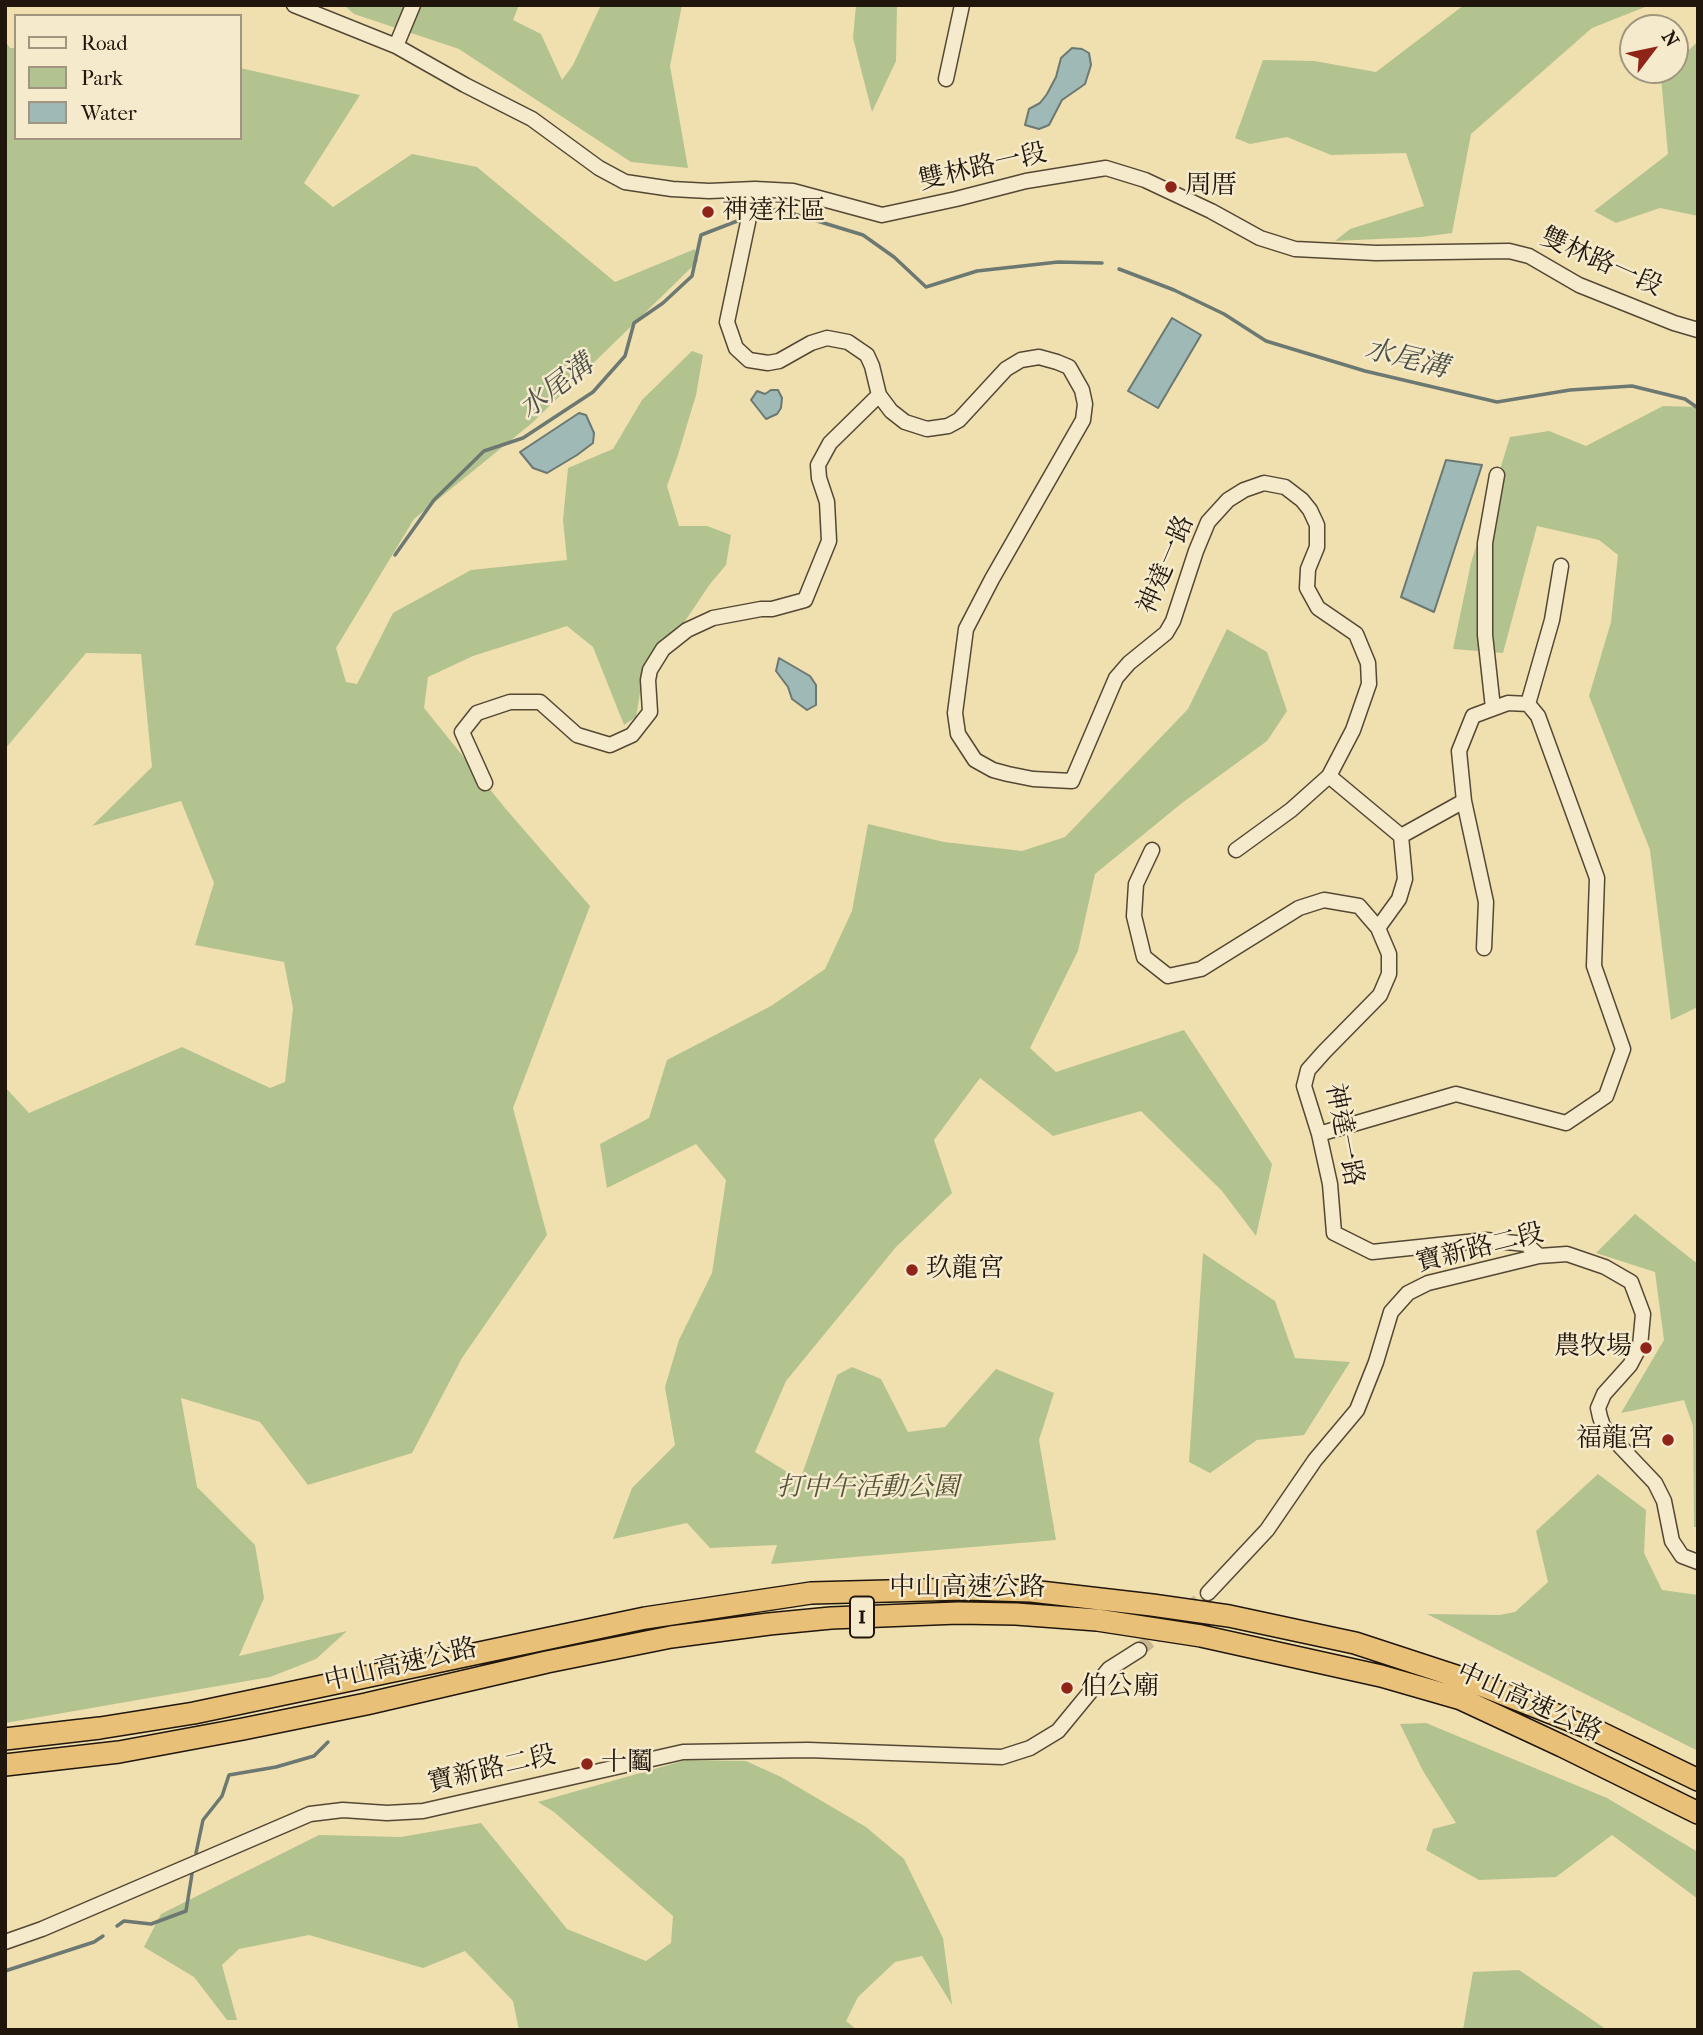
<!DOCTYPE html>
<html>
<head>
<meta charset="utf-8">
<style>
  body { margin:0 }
  #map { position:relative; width:1703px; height:2035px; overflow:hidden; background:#f0dfaf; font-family:"IM FELL French Canon",serif }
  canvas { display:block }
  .frame { position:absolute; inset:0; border:7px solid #20160c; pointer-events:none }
  .legend { position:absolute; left:14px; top:14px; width:228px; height:126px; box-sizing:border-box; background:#f5eacb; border:2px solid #a0957f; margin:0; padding:9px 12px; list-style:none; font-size:21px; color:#20160c }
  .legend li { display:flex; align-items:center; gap:14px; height:35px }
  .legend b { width:35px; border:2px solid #a0957f }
  .north { position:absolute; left:1619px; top:14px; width:70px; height:70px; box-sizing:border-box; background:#f5eacb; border:2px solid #a0957f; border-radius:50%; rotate:58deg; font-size:19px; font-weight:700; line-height:28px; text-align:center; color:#20160c }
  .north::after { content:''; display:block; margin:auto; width:24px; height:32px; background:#8f2418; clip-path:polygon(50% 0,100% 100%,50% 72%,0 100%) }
</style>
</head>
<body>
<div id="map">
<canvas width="1703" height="2035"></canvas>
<div class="frame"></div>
<ul class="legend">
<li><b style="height:9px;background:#f5eacb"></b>Road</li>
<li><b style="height:19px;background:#b3c390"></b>Park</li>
<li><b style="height:19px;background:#9fbab6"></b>Water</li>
</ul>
<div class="north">N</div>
</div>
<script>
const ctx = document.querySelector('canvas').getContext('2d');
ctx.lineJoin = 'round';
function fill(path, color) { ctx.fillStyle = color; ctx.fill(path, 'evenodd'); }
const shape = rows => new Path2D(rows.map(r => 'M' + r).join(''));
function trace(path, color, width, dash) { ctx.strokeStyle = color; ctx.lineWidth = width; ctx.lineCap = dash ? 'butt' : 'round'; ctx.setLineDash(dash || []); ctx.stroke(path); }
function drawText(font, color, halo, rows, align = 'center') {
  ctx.font = font + ' "IM FELL French Canon","Noto Serif TC",serif'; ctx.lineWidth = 5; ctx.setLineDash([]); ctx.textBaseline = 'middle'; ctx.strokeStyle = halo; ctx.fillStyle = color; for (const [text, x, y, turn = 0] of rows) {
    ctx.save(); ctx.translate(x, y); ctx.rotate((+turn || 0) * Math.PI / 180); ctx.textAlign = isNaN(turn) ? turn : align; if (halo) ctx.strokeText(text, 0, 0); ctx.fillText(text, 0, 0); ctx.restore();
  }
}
fill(shape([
  [344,5,519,5,513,20,541,34,562,80,573,65,601,5,682,5,670,66,688,168,631,162,459,49,354,14],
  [856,5,897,5,896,61,872,112,853,38],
  [1464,5,1650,5,1592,28,1471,134,1452,233,1421,237,1335,241,1350,229,1424,206,1406,153,1331,155,1287,137,1250,144,1235,138,1263,60,1314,61,1376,72],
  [5,41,10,48,16,48,16,138,240,138,240,68,360,95,304,183,333,207,412,154,477,167,615,282,695,249,698,261,532,423,414,519,336,648,346,682,357,684,393,613,471,570,567,560,563,520,568,468,613,449,642,400,692,351,703,355,696,395,677,458,667,486,679,526,707,526,731,535,726,565,710,584,675,636,644,669,636,717,624,725,593,647,567,626,473,656,428,677,424,708,505,808,590,906,513,1108,547,1235,462,1358,412,1453,308,1485,260,1422,181,1398,197,1487,255,1545,264,1598,239,1656,347,1631,316,1659,270,1677,5,1723,5,1087,29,1113,182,1047,270,1088,285,1082,293,1008,284,962,195,945,214,883,181,801,92,826,152,767,141,654,86,653,5,749],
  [1698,41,1698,216,1660,208,1616,223,1594,211,1668,154,1661,78,1670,70,1675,70,1675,64],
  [1663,406,1698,407,1698,1007,1671,1020,1650,850,1589,696,1611,622,1618,555,1599,540,1537,526,1503,653,1453,649,1471,563,1510,437,1549,431,1586,446],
  [1227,629,1267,652,1287,711,1267,741,1182,803,1095,874,1078,951,1030,1048,1056,1072,1184,1030,1272,1164,1256,1236,1222,1191,1141,1111,1053,1136,980,1078,934,1140,952,1193,896,1247,786,1381,755,1452,800,1480,837,1375,852,1367,881,1379,908,1432,945,1427,996,1369,1054,1393,1039,1440,1056,1540,771,1564,777,1545,710,1548,687,1523,613,1539,632,1488,675,1445,665,1387,679,1340,712,1273,726,1180,696,1144,607,1188,600,1144,649,1118,667,1060,771,1006,825,969,852,911,868,824,944,842,1022,851,1065,837,1188,709],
  [1635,1214,1695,1262,1698,1262,1698,1527,1694,1527,1693,1426,1684,1400,1621,1413,1664,1340,1655,1272,1596,1253],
  [1203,1253,1275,1301,1295,1358,1350,1362,1304,1435,1257,1440,1210,1473,1189,1462],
  [1598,1474,1646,1510,1644,1553,1662,1590,1698,1595,1698,1751,1427,1614,1500,1615,1515,1612,1548,1582,1536,1531],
  [1426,1723,1607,1798,1698,1852,1698,1899,1612,1835,1556,1877,1479,1880,1426,1850,1433,1829,1456,1823,1423,1771,1400,1724],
  [686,1760,746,1761,781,1777,866,1827,904,1859,943,1938,952,2005,922,1956,895,1962,858,1997,846,2021,857,2030,519,2030,513,2001,465,1951,423,1968,309,1935,239,1949,222,1965,237,2020,227,2020,194,1977,144,1947,161,1914,319,1835,401,1837,481,1823,567,1929,646,1961,671,1943,673,1916,554,1812,538,1802],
  [1519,1970,1597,2023,1607,2030,1463,2030,1473,1972]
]), '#b3c390');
const water = shape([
  [1072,48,1082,49,1089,53,1091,65,1085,84,1062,100,1049,125,1039,129,1025,125,1029,109,1040,103,1047,94,1056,77,1061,58,1072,48],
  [1172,318,1201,335,1158,408,1128,391,1172,318],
  [771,390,778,390,782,398,781,408,777,414,766,419,751,400,757,391,765,394,771,390],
  [579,413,586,415,594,433,593,443,577,455,547,473,533,468,520,452,579,413],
  [1446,460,1482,465,1434,612,1401,597,1446,460],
  [779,658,810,676,816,685,816,705,807,710,792,699,788,687,776,671,779,658]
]);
fill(water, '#9fbab6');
trace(water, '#6c7872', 2);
trace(shape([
  [752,216,778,209,863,235,894,257,926,287,977,271,1058,262,1102,263],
  [1119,269,1174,290,1224,314,1266,341,1365,371,1497,402,1570,390,1632,386,1685,399,1698,408],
  [395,555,434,500,484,451,523,438,593,392,625,356,634,323,663,303,692,276,701,235,745,218],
  [196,1853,203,1820,222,1796,229,1775,276,1767,314,1756,328,1742],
  [117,1926,124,1921,151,1924,186,1911,192,1874],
  [5,1971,94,1942,103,1936]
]), '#6c7872', 3.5);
trace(shape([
  [1139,1650,1208,1593]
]), '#c6b78e', 14, [14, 7]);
const minor = shape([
  [294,5,396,46,465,85,532,119,599,168,625,182,672,189,709,191,755,189,793,191,882,215,956,199,1026,181,1106,168,1145,180,1211,211,1260,238,1295,249,1376,253,1509,251,1529,256,1579,285,1674,323,1698,330],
  [396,46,413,5],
  [946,79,962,5],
  [755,189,727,322,736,348,749,360,768,363,779,361,811,343,827,338,848,342,867,355,872,366,879,395,891,411,905,422,927,429,948,426,959,420,1006,369,1021,360,1039,357,1057,362,1069,367,1082,390,1085,404,1083,420,992,579,966,629,955,713,958,734,975,760,993,770,1008,774,1033,779,1072,781,1116,678,1129,663,1166,633,1173,621,1196,551,1208,522,1228,500,1244,490,1264,483,1285,487,1302,500,1310,510,1317,525,1317,547,1308,569,1307,588,1318,608,1356,634,1368,663,1369,684,1353,730,1329,776,1401,836,1405,879,1399,899,1378,928,1389,954,1389,974,1380,995,1324,1052,1308,1070,1304,1086,1319,1134,1330,1184,1334,1233,1372,1252,1486,1240,1526,1244,1539,1256],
  [1528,704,1552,620,1561,566],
  [1493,708,1485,635,1485,543,1497,475],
  [485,783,462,732,477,713,510,702,540,702,577,735,610,745,632,735,650,712,648,680,650,670,663,649,687,630,713,618,761,609,772,609,805,600,829,541,827,502,819,478,818,465,830,443,879,395],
  [1464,801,1486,902,1484,948],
  [1152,850,1136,884,1134,916,1144,957,1168,976,1201,969,1299,908,1324,900,1359,906,1378,928],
  [1236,850,1291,810,1329,776],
  [1319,1134,1456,1094,1566,1123,1606,1096,1623,1049,1594,966,1597,878,1538,716,1528,704,1508,703,1473,716,1459,751,1464,801,1401,836],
  [1208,1593,1267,1530,1315,1460,1357,1410,1376,1362,1391,1312,1408,1293,1428,1283,1539,1256,1567,1254,1605,1267,1631,1282,1643,1314,1640,1346,1630,1365,1604,1394,1598,1408,1600,1417,1603,1426,1617,1443,1655,1483,1664,1501,1672,1541,1682,1556,1698,1562],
  [5,1942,42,1929,310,1814,343,1810,387,1813,423,1811,683,1752,808,1750,1002,1757,1030,1748,1058,1731,1109,1669,1139,1650]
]);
const highway = shape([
  [5,1739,100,1728,194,1713,645,1618,811,1593,964,1589,1031,1591,1152,1605,1229,1616,1355,1643,1468,1680,1597,1731,1698,1780],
  [5,1765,119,1752,243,1729,366,1704,547,1662,671,1637,769,1624,831,1618,958,1613,1016,1614,1097,1620,1201,1636,1381,1676,1461,1699,1562,1746,1698,1813]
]);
trace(minor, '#544835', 17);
trace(highway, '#20160c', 24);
trace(minor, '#f5eacb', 14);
trace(highway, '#e8c078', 21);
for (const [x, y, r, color] of [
  [1171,187,7,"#8f2418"],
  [708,212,7,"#8f2418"],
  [912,1270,7,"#8f2418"],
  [1646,1348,7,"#8f2418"],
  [1668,1440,7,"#8f2418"],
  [1067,1688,7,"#8f2418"],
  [587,1764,7,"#8f2418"]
]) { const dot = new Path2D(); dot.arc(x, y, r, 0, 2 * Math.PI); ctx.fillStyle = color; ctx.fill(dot); trace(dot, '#f5eacb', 2.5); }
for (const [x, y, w] of [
  [862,1617,24]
]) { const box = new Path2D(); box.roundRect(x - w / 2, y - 20.5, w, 41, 5); ctx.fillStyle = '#f5eacb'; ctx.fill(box); trace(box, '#20160c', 2); }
drawText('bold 24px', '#20160c', null, [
  ["1",862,1617]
]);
drawText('26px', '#20160c', '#f5eacb', [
  ["雙林路一段",983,168,-13],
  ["雙林路一段",1601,263,24],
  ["神達一路",1167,565,-67],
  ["神達一路",1343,1135,79],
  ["寶新路二段",1480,1249,-14],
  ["中山高速公路",967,1589],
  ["中山高速公路",401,1666,-13],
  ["中山高速公路",1529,1703,24],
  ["寶新路二段",492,1770,-13]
]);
drawText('26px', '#20160c', '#f5eacb', [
  ["周厝",1185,187],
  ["神達社區",722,212],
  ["玖龍宮",926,1270],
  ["農牧場",1632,1348,"right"],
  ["福龍宮",1654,1440,"right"],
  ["伯公廟",1081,1688],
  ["十鬮",601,1764]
], 'left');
drawText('italic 26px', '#53533a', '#f5eacb', [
  ["打中午活動公園",868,1489]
]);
drawText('italic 28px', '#4c4f48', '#f5eacb', [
  ["水尾溝",1406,360,14],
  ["水尾溝",557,388,-37]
]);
</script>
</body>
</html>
